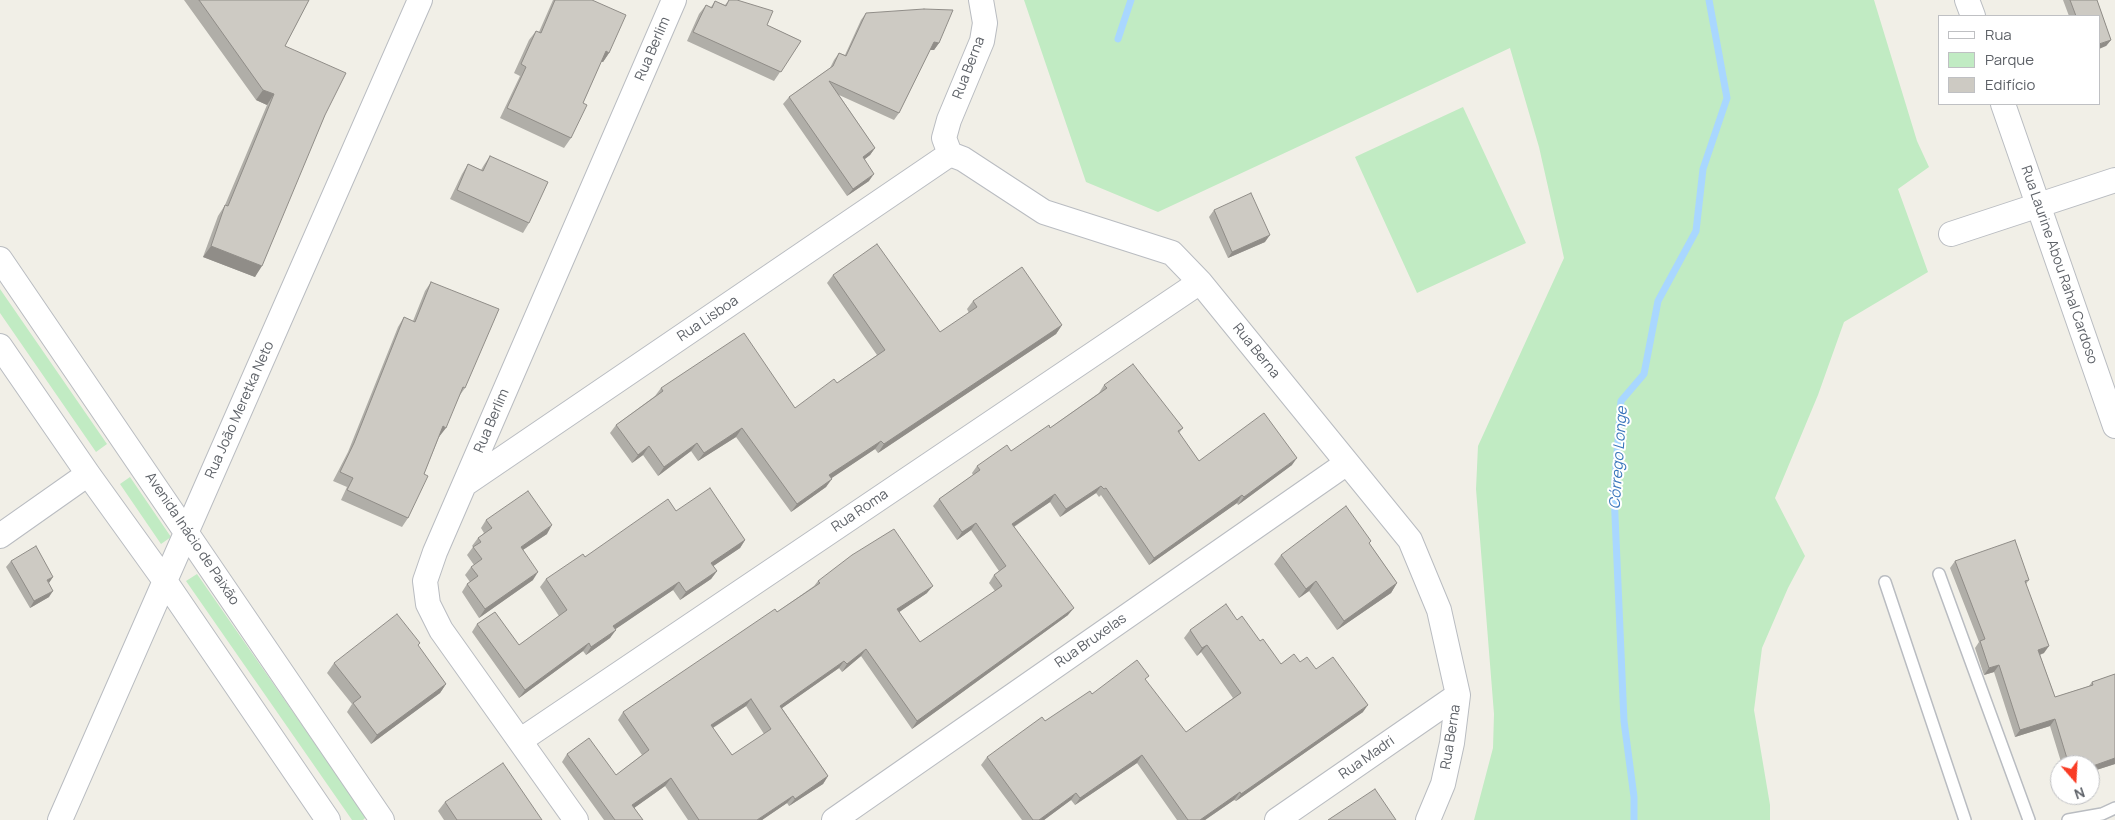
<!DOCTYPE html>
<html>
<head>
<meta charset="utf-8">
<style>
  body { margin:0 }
  #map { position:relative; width:2115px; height:820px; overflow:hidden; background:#f1efe7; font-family:Manrope,sans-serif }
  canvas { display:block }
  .legend { position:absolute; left:1938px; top:15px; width:162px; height:90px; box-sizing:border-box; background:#fff; border:1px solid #bfc0c3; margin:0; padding:6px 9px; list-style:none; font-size:15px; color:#5e6268 }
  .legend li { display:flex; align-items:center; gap:10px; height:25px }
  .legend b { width:25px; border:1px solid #bfc0c3 }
  .north { position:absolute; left:2050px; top:755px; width:50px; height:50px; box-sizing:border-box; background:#fff; border:1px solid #bfc0c3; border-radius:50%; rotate:161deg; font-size:14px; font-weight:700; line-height:20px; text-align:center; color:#5e6268 }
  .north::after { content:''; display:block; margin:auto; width:18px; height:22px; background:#f93c25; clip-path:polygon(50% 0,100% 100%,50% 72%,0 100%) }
</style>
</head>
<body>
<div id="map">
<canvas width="2115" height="820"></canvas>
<ul class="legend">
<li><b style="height:6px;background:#fff"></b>Rua</li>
<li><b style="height:14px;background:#c1ebc3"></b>Parque</li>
<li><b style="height:14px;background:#cdcac3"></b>Edifício</li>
</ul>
<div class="north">N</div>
</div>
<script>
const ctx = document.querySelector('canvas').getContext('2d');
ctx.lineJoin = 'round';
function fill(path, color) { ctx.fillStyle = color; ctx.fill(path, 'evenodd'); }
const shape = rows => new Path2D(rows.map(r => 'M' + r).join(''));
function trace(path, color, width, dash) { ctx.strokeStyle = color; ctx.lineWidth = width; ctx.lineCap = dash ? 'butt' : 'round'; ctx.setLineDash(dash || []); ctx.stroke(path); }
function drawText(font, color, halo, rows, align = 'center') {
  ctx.font = font + ' Manrope,sans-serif'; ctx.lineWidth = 4; ctx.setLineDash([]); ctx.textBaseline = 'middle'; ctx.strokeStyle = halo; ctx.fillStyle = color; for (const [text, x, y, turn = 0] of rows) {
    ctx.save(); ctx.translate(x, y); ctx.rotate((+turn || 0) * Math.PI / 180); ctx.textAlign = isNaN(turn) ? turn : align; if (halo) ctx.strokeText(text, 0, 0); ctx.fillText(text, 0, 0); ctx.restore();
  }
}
fill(shape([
  [1024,0,1874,0,1917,141,1929,167,1898,189,1928,272,1844,322,1818,395,1775,498,1805,556,1788,588,1762,648,1754,710,1770,805,1770,820,1474,820,1493,748,1494,714,1476,489,1478,446,1564,258,1539,147,1510,48,1158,212,1086,182],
  [1463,107,1526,243,1417,293,1355,157],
  [0,289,107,444,96,452,0,313],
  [130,477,171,537,161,544,120,484],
  [197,574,366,817,363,820,352,820,186,581]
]), '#c1ebc3');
trace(shape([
  [1118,39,1131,0],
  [1634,820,1634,797,1624,721,1614,493,1621,401,1644,374,1658,301,1696,231,1703,169,1727,98,1709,0]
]), '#a9d7ff', 7);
const lane = shape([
  [1939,574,2029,820],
  [1885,582,1965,820],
  [2068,820,2102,814,2115,808]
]);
const street = shape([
  [981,0,985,23,982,41,949,120,944,138,950,154,963,159,1044,212,1172,253,1200,282,1410,540,1439,610,1458,695,1452,743,1443,784,1428,820],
  [1967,0,1973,16],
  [2003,104,2115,426],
  [1951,234,2115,180],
  [0,259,382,820],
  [0,346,88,474,165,581,328,820],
  [465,484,950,154],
  [0,536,88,474],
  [521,740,1200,282],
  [60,820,420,0],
  [576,820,441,630,428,604,425,581,435,552,674,0],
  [834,820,1347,463],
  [1277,820,1458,695]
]);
trace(lane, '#b9bcc1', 14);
trace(street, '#b9bcc1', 26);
trace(lane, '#fff', 11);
trace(street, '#fff', 24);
fill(shape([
  [184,0,309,0,285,46,325,115,255,277,203,257,218,216,225,205,267,105,256,100],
  [553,0,592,0,609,53,603,62,601,62,583,103,571,138,564,148,500,118,520,76,514,73,529,40,536,31,539,32],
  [729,0,767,25,801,41,774,81,687,41,699,14,706,5,711,7,715,1,725,5],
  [2063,0,2097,0,2111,40,2106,46,2099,16,2069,16],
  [866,13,939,43,934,50,930,50,899,113,894,120,839,95,875,148,870,155,865,159,869,181,847,196,783,104,789,97,830,68,834,60,839,53,845,55,861,20],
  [490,156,529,223,523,233,450,199,462,174,468,164,481,170,484,165],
  [1214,210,1265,242,1228,258,1209,217],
  [833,275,940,332,969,313,967,309,973,301,1062,325,1056,334,878,453,875,449,831,478,826,487,791,512,736,437,698,461,691,451,658,476,643,455,632,463,610,433,616,425,655,396,661,388,795,408,837,383,877,355,827,283],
  [431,282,465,388,460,395,439,437,424,474,408,518,402,527,341,500,347,487,333,481,348,452,398,327,404,317,413,321,425,291],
  [1104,385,1183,428,1179,433,1199,461,1292,465,1238,505,1237,503,1149,565,1101,495,1099,497,1096,493,1060,517,1050,502,1014,527,1068,615,912,729,861,656,842,672,839,668,782,708,828,776,823,784,789,806,787,803,762,820,688,820,665,786,634,808,643,820,604,820,562,762,567,754,616,775,642,755,618,720,623,712,777,612,814,586,818,581,927,593,899,612,920,642,995,591,989,583,994,575,999,571,971,530,957,540,933,506,939,499,973,475,972,473,977,466,1011,451,1050,428,1099,393],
  [746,706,764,734,732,755,713,728],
  [676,511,745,540,740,548,713,566,717,571,711,579,680,600,673,590,615,629,610,638,586,655,583,651,519,698,472,632,477,624,519,645,559,616,540,587,546,579,585,557],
  [486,520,547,534,523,550,533,580,479,618,462,592,467,584,470,582,465,575,471,567,474,565,467,555,473,547,472,546,478,538,484,533,481,528],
  [1371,541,1369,543,1397,583,1391,593,1337,630,1309,591,1299,598,1274,564,1281,555],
  [11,561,49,597,30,608,6,567],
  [1955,561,2029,580,2026,584,2044,653,2040,655,2055,697,2089,686,2092,682,2115,674,2115,764,2090,772,2090,765,2062,765,2050,726,2015,737,1994,672,1984,675,1975,648,1979,642,1950,568],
  [1237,620,1260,641,1281,664,1300,662,1316,669,1363,712,1236,801,1234,800,1205,820,1177,820,1137,763,1075,805,1071,800,1044,820,1022,820,981,765,987,757,1045,721,1092,694,1186,732,1233,698,1201,652,1197,656,1184,638,1190,630],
  [418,646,446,684,440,693,371,744,347,712,352,704,327,673,334,663],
  [445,802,542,820,444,820,438,811]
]), '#b0aea8');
fill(shape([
  [2111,40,2106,46,2099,49,2099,44],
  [934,42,939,43,934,50,928,50],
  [606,51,609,53,603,62,599,61],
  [263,90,274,94,267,105,256,100],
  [875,148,870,155,858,164,863,157],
  [874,174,869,181,847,196,853,189],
  [1270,235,1265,242,1228,258,1232,252],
  [211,246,262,266,255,277,203,257],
  [1062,325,1056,334,878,453,884,444],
  [443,426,446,428,439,437,437,436],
  [742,428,736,437,698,461,704,453],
  [881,441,875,449,823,484,829,475],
  [697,443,691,451,658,476,664,467],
  [649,446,643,455,632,463,638,455],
  [1297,458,1292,465,1238,505,1244,497],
  [832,479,826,487,791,512,797,504],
  [1101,486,1096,493,1060,517,1066,509],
  [1055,494,1050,502,1007,531,1012,524],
  [1242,495,1237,503,1149,565,1154,558],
  [976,523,971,530,957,540,962,532],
  [552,525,547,534,515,555,521,547],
  [745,540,740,548,706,571,711,563],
  [717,571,711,579,680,600,686,592],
  [538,572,533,580,479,618,485,609],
  [53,577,49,583,47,580],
  [1316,581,1309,591,1299,598,1306,589],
  [679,582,673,590,607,635,613,626],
  [1397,583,1391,593,1337,630,1344,621],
  [933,586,927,593,892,617,897,609],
  [53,591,49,597,30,608,34,601],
  [1074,608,1068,615,912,729,917,721],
  [616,630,610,638,586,655,591,647],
  [589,643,583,651,519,698,525,690],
  [1207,645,1201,652,1197,656,1202,648],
  [2049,646,2044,653,2033,657,2038,650],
  [866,649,861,656,842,672,847,664],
  [844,661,839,668,775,713,780,706],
  [1999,665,1994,672,1984,675,1989,668],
  [446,684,440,693,371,744,377,735],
  [751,699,746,706,706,732,711,725],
  [1368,705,1363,712,1236,801,1241,794],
  [2055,719,2050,726,2015,737,2020,730],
  [1142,755,1137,763,1075,805,1080,798],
  [2115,758,2115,764,2090,772,2090,767],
  [828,776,823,784,789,806,795,799],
  [671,778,665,786,627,813,632,805],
  [1240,792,1234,800,1205,820,1200,820],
  [1076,793,1071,800,1044,820,1039,820],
  [793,796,787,803,762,820,757,820]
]), '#908d88');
const building = shape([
  [199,0,309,0,285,46,346,73,325,115,262,266,211,246,225,205,228,206,274,94,263,90,199,0],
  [555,0,592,0,626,15,609,53,606,51,583,103,587,105,571,138,507,108,526,67,521,64,536,31,541,33,555,0],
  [729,0,737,0,773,11,767,25,801,41,781,72,693,32,706,5,712,8,715,1,726,6,729,0],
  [2070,0,2097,0,2111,40,2099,44,2099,16,2076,16,2070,0],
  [924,9,953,10,939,43,934,42,899,113,829,81,875,148,863,157,874,174,853,189,789,97,833,66,839,53,846,56,866,13,924,9],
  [490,156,548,182,529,223,457,190,468,164,483,171,490,156],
  [1251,193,1270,235,1232,252,1214,210,1251,193],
  [877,244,940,332,977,307,973,301,1022,267,1062,325,884,444,881,441,829,475,832,479,797,504,742,428,704,453,697,443,664,467,649,446,638,455,616,425,663,391,661,388,744,333,795,408,834,379,837,383,885,350,833,275,877,244],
  [431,282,499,309,465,388,463,387,446,428,443,426,424,474,428,476,408,518,347,490,353,478,340,472,354,443,404,317,415,322,431,282],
  [1133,364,1183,428,1178,431,1199,461,1264,413,1297,458,1244,497,1242,495,1154,558,1106,488,1104,489,1101,486,1066,509,1055,494,1012,524,1074,608,917,721,866,649,847,664,844,661,780,706,828,776,795,799,793,796,757,820,698,820,699,820,671,778,632,805,643,820,615,820,567,754,589,738,616,775,649,750,623,712,775,609,777,612,820,583,818,581,852,555,894,529,933,586,897,609,920,642,1002,586,994,575,1006,566,976,523,962,532,939,499,980,470,977,466,1007,445,1011,451,1049,425,1050,428,1107,388,1104,385,1133,364],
  [751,699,771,729,732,755,711,725,751,699],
  [710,488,745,540,711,563,717,571,686,592,679,582,613,626,616,630,591,647,589,643,525,690,477,624,495,612,519,645,567,610,546,579,583,554,585,557,668,499,676,511,710,488],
  [528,491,552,525,521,547,538,572,485,609,467,584,478,576,471,567,482,559,473,547,481,542,478,538,492,528,486,520,528,491],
  [1346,506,1371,541,1369,543,1397,583,1344,621,1316,581,1306,589,1281,555,1346,506],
  [2015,540,2029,580,2025,581,2049,646,2038,650,2055,697,2093,685,2092,682,2115,674,2115,758,2090,767,2090,765,2069,765,2055,719,2020,730,1999,665,1989,668,1980,641,1985,639,1955,561,2015,540],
  [36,546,53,577,47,580,53,591,34,601,11,561,36,546],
  [1226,604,1237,620,1242,616,1260,641,1263,639,1281,664,1294,654,1300,662,1307,657,1316,669,1333,657,1368,705,1241,794,1240,792,1200,820,1188,820,1142,755,1080,798,1076,793,1039,820,1033,820,987,757,1042,717,1045,721,1090,691,1092,694,1137,660,1149,676,1145,679,1186,732,1241,693,1207,645,1202,648,1190,630,1226,604],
  [397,614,420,643,418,645,446,684,377,735,353,703,361,697,334,663,397,614],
  [503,763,542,820,457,820,445,802,503,763],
  [1375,789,1396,820,1328,820,1375,789]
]);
fill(building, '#cdcac3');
trace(building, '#908d88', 1);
drawText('14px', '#5e6268', '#fff', [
  ["Rua Berlim",653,49,-67],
  ["Rua Berna",969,68,-69],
  ["Rua Laurine Abou Rahal Cardoso",2059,265,71],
  ["Rua Lisboa",708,319,-34],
  ["Rua Berna",1256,351,51],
  ["Rua João Meretka Neto",240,410,-66],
  ["Rua Berlim",492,421,-67],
  ["Rua Roma",860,511,-34],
  ["Avenida Inácio de Paixão",192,539,56],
  ["Rua Bruxelas",1091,641,-35],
  ["Rua Berna",1451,737,-81],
  ["Rua Madri",1367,758,-35]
]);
drawText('italic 15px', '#3a76bc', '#fff', [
  ["Córrego Longe",1619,458,-86]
]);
</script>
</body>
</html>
